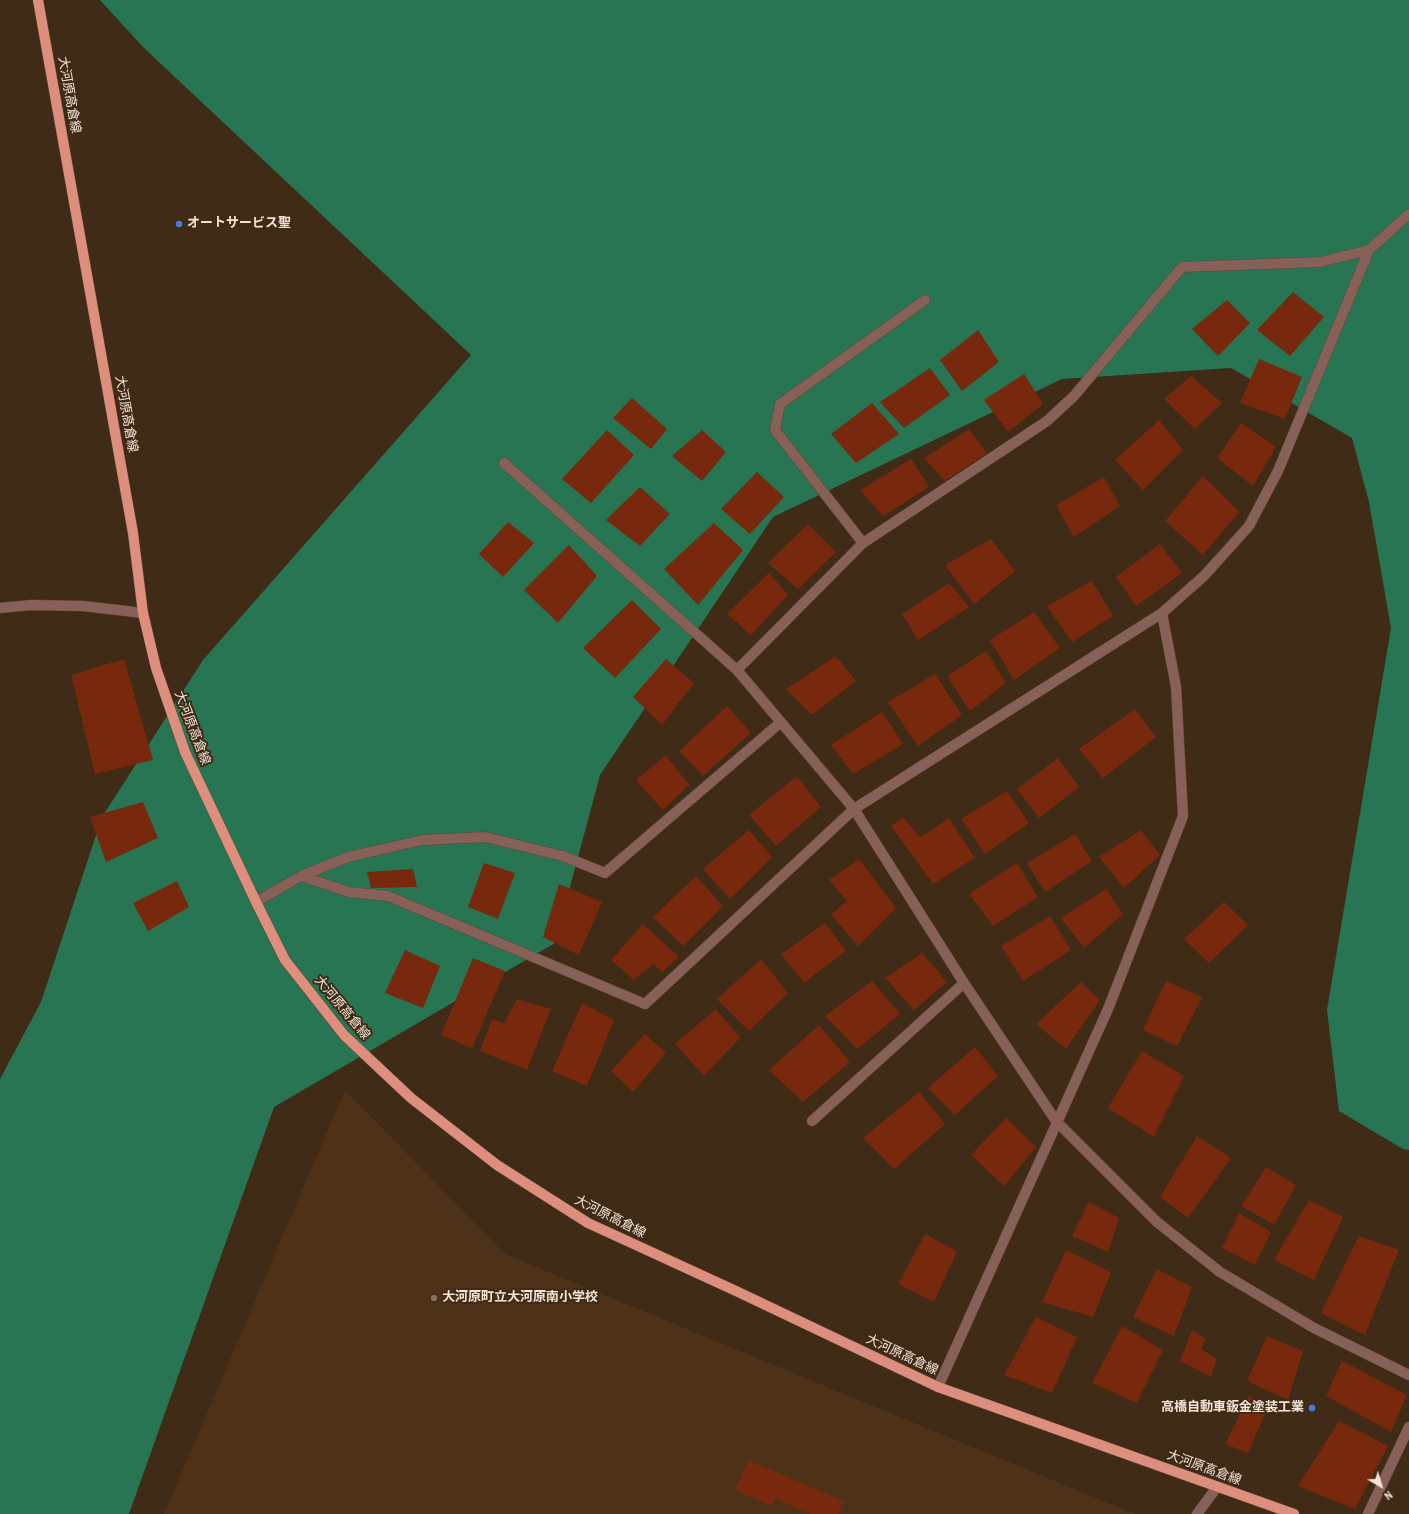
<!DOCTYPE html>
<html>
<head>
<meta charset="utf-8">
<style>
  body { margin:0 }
  #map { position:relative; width:1409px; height:1514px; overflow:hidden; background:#402b16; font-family:"Archivo Narrow",sans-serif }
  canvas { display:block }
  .north { position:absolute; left:1361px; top:1466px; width:40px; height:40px; -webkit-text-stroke:3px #402b16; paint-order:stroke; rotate:142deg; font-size:11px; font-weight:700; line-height:16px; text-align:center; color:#f2e4d8 }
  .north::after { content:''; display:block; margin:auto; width:14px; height:18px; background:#f2e4d8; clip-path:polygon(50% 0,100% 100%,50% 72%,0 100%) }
</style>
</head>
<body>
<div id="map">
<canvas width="1409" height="1514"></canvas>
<div class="north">N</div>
</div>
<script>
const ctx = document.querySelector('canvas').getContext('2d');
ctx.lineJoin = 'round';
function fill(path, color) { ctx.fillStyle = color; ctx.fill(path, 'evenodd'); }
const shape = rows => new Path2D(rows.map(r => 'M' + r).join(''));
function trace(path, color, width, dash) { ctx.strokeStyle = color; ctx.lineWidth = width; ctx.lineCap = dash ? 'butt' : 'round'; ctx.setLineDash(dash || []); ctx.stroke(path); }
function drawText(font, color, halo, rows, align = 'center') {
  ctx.font = font + ' "Archivo Narrow","Noto Sans JP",sans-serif'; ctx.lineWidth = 4; ctx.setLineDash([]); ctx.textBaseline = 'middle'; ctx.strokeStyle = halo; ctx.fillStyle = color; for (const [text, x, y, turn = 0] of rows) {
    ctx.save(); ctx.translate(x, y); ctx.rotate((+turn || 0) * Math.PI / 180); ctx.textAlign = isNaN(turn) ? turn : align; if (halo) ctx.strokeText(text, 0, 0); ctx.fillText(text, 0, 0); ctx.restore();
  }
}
fill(shape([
  [345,1090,505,1254,1135,1514,164,1514]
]), '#4d3218');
fill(shape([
  [100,0,1409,0,1409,1150,1403,1149,1339,1111,1327,1010,1391,628,1369,502,1352,438,1231,368,1062,379,773,517,600,775,555,943,274,1107,129,1514,0,1514,0,1079,41,1002,102,817,203,660,471,355,144,48]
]), '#277553');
fill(shape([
  [1293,292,1324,317,1290,356,1257,330],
  [1227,300,1250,323,1218,356,1192,329],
  [978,330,999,362,962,391,940,360],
  [1259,359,1302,377,1285,419,1240,403],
  [930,368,950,395,904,428,880,402],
  [1024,374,1043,404,1008,432,984,400],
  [1191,376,1222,403,1195,429,1164,399],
  [632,398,667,429,651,449,613,418],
  [872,403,899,434,856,463,831,434],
  [1159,420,1183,450,1143,490,1115,460],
  [1241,423,1276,447,1253,486,1217,458],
  [969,429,987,453,945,481,924,458],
  [607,430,634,455,591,503,562,479],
  [702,430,726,452,702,481,672,456],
  [911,459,929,487,883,516,860,490],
  [757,472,784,497,750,534,721,509],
  [1203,476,1239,512,1203,555,1165,521],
  [1104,477,1120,506,1074,537,1056,505],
  [640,487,670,514,640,546,606,520],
  [508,522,534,543,503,577,479,554],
  [714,523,743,550,698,605,664,569],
  [808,524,836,552,798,589,768,563],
  [991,539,1015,571,974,604,945,565],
  [1160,544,1182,573,1136,606,1116,577],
  [569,545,597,576,558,623,524,590],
  [769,573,788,595,751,635,727,614],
  [1092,581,1113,616,1072,642,1047,606],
  [949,583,969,607,918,640,902,614],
  [632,600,661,629,615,678,583,648],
  [1034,612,1060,648,1014,680,990,640],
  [986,651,1006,683,970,711,947,676],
  [836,656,856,681,812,715,786,689],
  [124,659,153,760,95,774,71,675],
  [666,659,694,683,662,725,633,697],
  [935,674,962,715,918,746,888,702],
  [727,706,751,733,703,776,679,751],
  [1135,709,1156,737,1103,778,1079,749],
  [882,712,903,744,853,774,831,745],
  [666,755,689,785,663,810,636,780],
  [1058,758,1079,787,1039,818,1017,789],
  [797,776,821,807,776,846,749,815],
  [1007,791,1029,823,985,854,961,819],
  [143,802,158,838,106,862,90,817],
  [903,817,920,837,949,818,975,858,933,884,891,826],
  [749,830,772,857,730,899,703,869],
  [1141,830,1160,855,1124,888,1099,857],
  [1075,834,1092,861,1045,892,1027,863],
  [859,859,896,908,858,946,831,915,847,901,829,880],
  [484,863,515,873,498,919,468,907],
  [1017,863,1038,897,993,926,969,894],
  [413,869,417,887,371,888,367,872],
  [696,876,723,906,683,946,653,917],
  [177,881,189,907,148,931,133,903],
  [559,884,602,902,579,955,543,937],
  [1106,889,1123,914,1084,948,1061,918],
  [1224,902,1248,925,1209,963,1184,939],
  [1050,916,1071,950,1023,981,1001,946],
  [825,923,846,951,804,983,781,954],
  [643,924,679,957,662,972,653,964,634,980,611,960],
  [405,950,440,966,423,1008,385,993],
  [922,953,947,982,914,1010,885,978],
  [473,958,505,971,472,1048,441,1035],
  [761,959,788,993,749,1031,717,999],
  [872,981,900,1014,857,1049,825,1016],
  [1166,981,1202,997,1177,1046,1143,1030],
  [1081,982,1100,1000,1066,1049,1036,1024],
  [517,999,551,1009,527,1070,480,1051,492,1019,504,1023],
  [582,1003,614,1020,587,1086,552,1071],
  [716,1009,740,1038,704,1076,675,1044],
  [819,1025,850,1062,803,1102,769,1070],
  [645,1034,666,1053,633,1092,611,1071],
  [975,1047,998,1076,955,1115,928,1088],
  [1142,1051,1184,1076,1154,1137,1108,1108],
  [919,1092,945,1124,894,1169,863,1138],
  [1006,1118,1036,1147,1004,1186,971,1155],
  [1197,1136,1231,1158,1188,1218,1160,1197],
  [1266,1167,1296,1185,1274,1225,1241,1206],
  [1309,1200,1343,1217,1314,1280,1274,1260],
  [1089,1202,1119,1218,1108,1252,1072,1236],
  [1239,1213,1271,1232,1255,1265,1222,1248],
  [925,1234,957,1251,934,1302,898,1284],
  [1359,1236,1399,1250,1365,1335,1321,1313],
  [1066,1250,1111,1272,1093,1317,1042,1302],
  [1157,1269,1192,1287,1174,1336,1133,1317],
  [1036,1317,1077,1337,1052,1393,1004,1375],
  [1122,1326,1163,1350,1137,1403,1092,1383],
  [1192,1330,1206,1339,1201,1349,1217,1359,1211,1377,1180,1361],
  [1267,1336,1303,1351,1288,1400,1247,1381],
  [1342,1361,1407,1395,1391,1432,1326,1396],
  [1249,1396,1269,1405,1248,1453,1225,1444],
  [1339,1421,1388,1446,1355,1509,1298,1486],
  [748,1460,844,1501,838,1514,810,1514,775,1499,772,1506,735,1490]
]), '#78280c');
const minor = shape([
  [504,463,737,670,854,809,964,983,1056,1121,1157,1222,1220,1272,1314,1328,1409,1375],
  [863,543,775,430,780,404,925,300],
  [0,608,31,605,83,606,143,613],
  [737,670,863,543,1047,421,1074,396,1182,267,1320,262,1369,250],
  [301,876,348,857,422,840,485,837,563,856,605,873,781,722],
  [256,902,301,876,349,892,388,896,645,1004,854,809,1162,613,1204,576,1249,526,1278,471,1369,250,1409,214],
  [812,1121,964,983],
  [938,1387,1108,1009,1183,816,1176,687,1162,613],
  [1197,1514,1217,1487],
  [1368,1514,1409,1427]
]);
const major = shape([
  [38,0,133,533,143,613,156,668,185,752,256,902,285,960,344,1035,411,1098,497,1165,588,1223,736,1291,938,1387,1294,1514]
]);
trace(minor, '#5c4935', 11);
trace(major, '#5c4935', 11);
trace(minor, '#876058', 10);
trace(major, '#dd8e7d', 10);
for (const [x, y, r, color] of [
  [179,224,4,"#3f7fe0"],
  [434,1298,4,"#8d6e63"],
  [1312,1408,4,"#3f7fe0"]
]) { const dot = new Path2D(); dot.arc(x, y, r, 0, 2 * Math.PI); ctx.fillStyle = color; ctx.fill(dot); trace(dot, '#402b16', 1.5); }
drawText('13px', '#f2e4d8', '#402b16', [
  ["大河原高倉線",69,95,80],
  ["大河原高倉線",126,414,80],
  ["大河原高倉線",192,728,69],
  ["大河原高倉線",342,1008,50],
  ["大河原高倉線",610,1217,27],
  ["大河原高倉線",902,1355,25],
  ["大河原高倉線",1204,1468,20]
]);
drawText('bold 13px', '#f2e4d8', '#402b16', [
  ["オートサービス聖",187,224],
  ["大河原町立大河原南小学校",442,1298],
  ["高橋自動車鈑金塗装工業",1304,1408,"right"]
], 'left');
</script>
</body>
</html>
